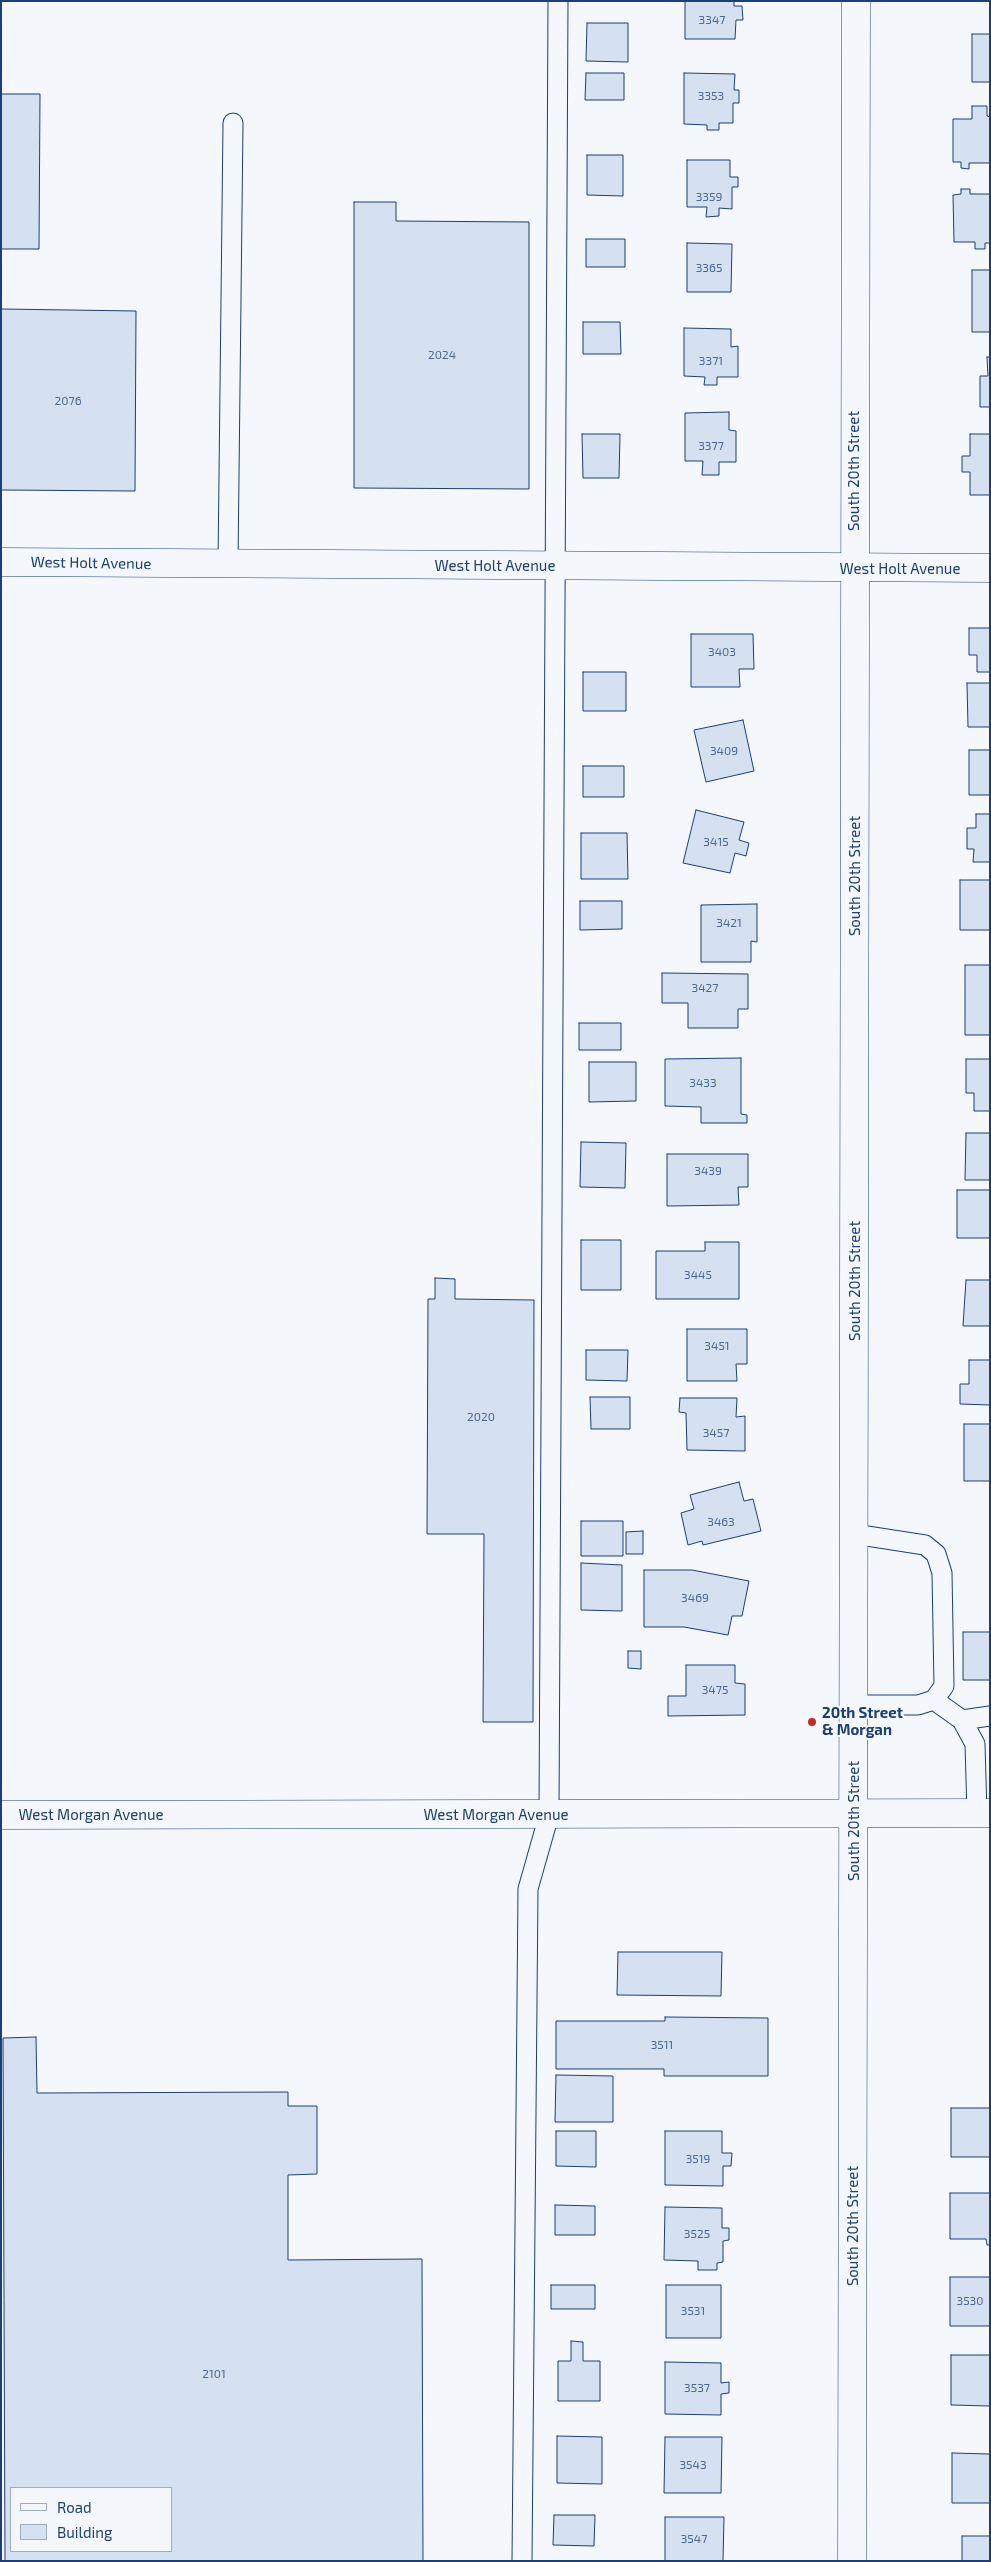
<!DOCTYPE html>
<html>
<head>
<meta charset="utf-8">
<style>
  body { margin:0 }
  #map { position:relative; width:991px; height:2562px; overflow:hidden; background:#f4f7fb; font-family:"Exo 2",sans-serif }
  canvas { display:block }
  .frame { position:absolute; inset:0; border:2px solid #1d3f73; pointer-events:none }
  .legend { position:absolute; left:10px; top:2487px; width:162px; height:65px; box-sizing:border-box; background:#f4f7fb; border:1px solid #9eadc5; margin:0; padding:6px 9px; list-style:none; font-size:15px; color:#1d3f73 }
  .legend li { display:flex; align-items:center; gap:10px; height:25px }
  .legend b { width:25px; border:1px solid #9eadc5 }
</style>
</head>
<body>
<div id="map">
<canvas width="991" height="2562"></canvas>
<div class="frame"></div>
<ul class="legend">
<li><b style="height:6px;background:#f4f7fb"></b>Road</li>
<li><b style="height:14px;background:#d5e0f0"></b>Building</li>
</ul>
</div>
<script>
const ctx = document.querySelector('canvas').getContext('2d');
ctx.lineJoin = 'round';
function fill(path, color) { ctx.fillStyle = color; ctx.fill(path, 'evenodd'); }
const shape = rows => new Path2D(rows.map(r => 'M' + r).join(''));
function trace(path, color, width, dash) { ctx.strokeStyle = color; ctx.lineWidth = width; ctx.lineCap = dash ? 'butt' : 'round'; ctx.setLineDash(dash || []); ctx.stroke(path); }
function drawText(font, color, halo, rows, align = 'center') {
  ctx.font = font + ' "Exo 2",sans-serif'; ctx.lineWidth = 4; ctx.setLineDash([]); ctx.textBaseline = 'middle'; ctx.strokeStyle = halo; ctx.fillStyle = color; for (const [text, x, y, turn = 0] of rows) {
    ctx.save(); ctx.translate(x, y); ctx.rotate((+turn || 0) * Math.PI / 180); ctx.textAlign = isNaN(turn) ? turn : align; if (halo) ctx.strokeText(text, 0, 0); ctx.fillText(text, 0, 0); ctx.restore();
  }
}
const building = shape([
  [685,1,734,1,734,6,742,6,743,20,736,20,735,39,685,39,685,1],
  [587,23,628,23,628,62,586,61,587,23],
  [972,34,990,34,990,82,972,82,972,34],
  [586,73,624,73,624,100,585,100,586,73],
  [684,73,735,74,734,90,739,90,739,103,733,103,733,123,719,123,719,130,707,130,707,125,684,124,684,73],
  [1,94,40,94,39,249,1,249,1,94],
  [972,106,987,106,987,116,990,117,990,163,969,163,969,169,961,168,961,162,953,162,953,119,972,119,972,106],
  [587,155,623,155,623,196,587,195,587,155],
  [687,160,730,160,730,177,738,177,738,187,732,187,732,209,719,208,719,216,706,217,707,207,687,207,687,160],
  [961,189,970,189,970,194,990,194,990,243,985,243,985,249,975,249,975,242,954,242,953,195,961,194,961,189],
  [354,202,396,202,396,221,529,222,529,489,354,488,354,202],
  [586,239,625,239,625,267,586,267,586,239],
  [687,243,732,244,731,292,687,292,687,243],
  [972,270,990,270,990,332,972,332,972,270],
  [1,309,136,311,135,491,1,490,1,309],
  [583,322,620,322,621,354,583,354,583,322],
  [684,328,731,329,731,347,738,346,738,377,717,377,717,385,704,385,705,377,684,376,684,328],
  [987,357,990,357,990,407,980,407,980,376,988,376,987,357],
  [729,412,729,430,736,431,736,462,719,462,719,475,702,475,703,461,685,461,685,413,729,412],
  [582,434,620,434,619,478,583,478,582,434],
  [970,434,990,434,990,495,970,495,970,472,962,472,962,456,970,456,970,434],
  [969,628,990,628,990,672,977,672,977,655,969,655,969,628],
  [691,634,753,634,754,669,739,669,740,687,691,687,691,634],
  [583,672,626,672,626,711,583,711,583,672],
  [967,683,990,683,990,727,968,727,967,683],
  [743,720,754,771,706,782,694,730,743,720],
  [969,750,990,750,990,795,969,795,969,750],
  [583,766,624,766,624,797,583,797,583,766],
  [696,810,744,822,739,840,749,843,746,856,735,853,730,873,683,863,696,810],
  [976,814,990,814,990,862,973,862,974,849,967,849,967,828,976,828,976,814],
  [581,833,627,833,628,879,581,879,581,833],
  [960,880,990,880,990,930,960,930,960,880],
  [580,901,622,901,622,929,580,930,580,901],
  [757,904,757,942,751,941,751,962,701,962,701,905,757,904],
  [965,965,990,965,990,1035,965,1035,965,965],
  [662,973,748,974,748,1009,738,1009,738,1028,688,1028,688,1003,662,1003,662,973],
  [579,1023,621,1023,621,1050,579,1050,579,1023],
  [741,1058,741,1114,747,1115,747,1123,701,1123,701,1107,665,1106,665,1059,741,1058],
  [966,1059,990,1059,990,1111,974,1111,974,1093,966,1093,966,1059],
  [589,1062,636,1062,636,1101,589,1102,589,1062],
  [966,1133,990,1133,990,1180,965,1180,966,1133],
  [581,1142,626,1143,625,1188,580,1187,581,1142],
  [667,1154,748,1154,748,1187,738,1187,739,1205,667,1206,667,1154],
  [957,1190,990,1190,990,1238,957,1238,957,1190],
  [581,1240,621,1240,621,1290,581,1290,581,1240],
  [705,1242,739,1242,739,1299,656,1299,656,1251,705,1251,705,1242],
  [435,1278,455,1279,455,1299,534,1300,533,1722,483,1722,484,1534,427,1534,428,1299,435,1299,435,1278],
  [966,1280,990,1280,990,1326,963,1326,966,1280],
  [687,1329,747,1329,747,1364,736,1364,737,1381,687,1381,687,1329],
  [586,1350,628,1350,627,1381,586,1380,586,1350],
  [969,1360,990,1360,990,1405,960,1404,960,1384,969,1384,969,1360],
  [590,1397,630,1397,630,1429,591,1429,590,1397],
  [680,1398,737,1398,736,1417,745,1416,745,1451,687,1450,686,1413,679,1412,680,1398],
  [964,1424,990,1424,990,1481,964,1481,964,1424],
  [739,1482,744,1501,753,1499,761,1531,703,1545,702,1541,688,1545,681,1513,694,1509,690,1495,739,1482],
  [581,1521,623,1521,623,1556,581,1556,581,1521],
  [643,1531,643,1554,626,1554,626,1532,643,1531],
  [581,1563,622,1565,622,1611,581,1610,581,1563],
  [644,1570,692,1570,749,1581,742,1616,732,1616,728,1635,684,1627,644,1627,644,1570],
  [963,1632,990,1632,990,1680,963,1680,963,1632],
  [628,1651,641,1651,641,1669,628,1668,628,1651],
  [686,1665,735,1665,735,1683,745,1684,745,1715,668,1716,668,1696,686,1696,686,1665],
  [618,1952,722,1952,721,1996,617,1995,618,1952],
  [665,2017,768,2018,768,2076,664,2076,664,2069,556,2069,556,2021,665,2021,665,2017],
  [36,2037,37,2093,288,2092,288,2106,317,2106,317,2174,288,2175,288,2260,422,2259,423,2561,5,2561,3,2038,36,2037],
  [11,2488,171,2488,171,2551,11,2551,11,2488],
  [556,2075,613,2076,613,2122,555,2122,556,2075],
  [951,2108,990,2108,990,2157,951,2157,951,2108],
  [556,2131,596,2131,596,2167,556,2166,556,2131],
  [665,2131,722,2131,722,2153,732,2153,731,2166,723,2166,723,2186,665,2185,665,2131],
  [950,2193,990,2193,990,2245,987,2245,986,2239,950,2239,950,2193],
  [555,2205,595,2206,595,2235,555,2235,555,2205],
  [665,2207,722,2208,722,2228,729,2228,729,2240,723,2241,723,2262,717,2263,717,2270,698,2270,698,2261,664,2260,665,2207],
  [950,2277,990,2277,990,2326,950,2326,950,2277],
  [551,2285,595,2285,595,2309,551,2309,551,2285],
  [666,2285,721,2285,721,2338,666,2338,666,2285],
  [571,2341,583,2342,583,2361,600,2361,600,2401,558,2401,558,2361,571,2361,571,2341],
  [951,2355,990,2355,990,2406,951,2405,951,2355],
  [665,2362,721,2363,721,2383,729,2382,729,2393,721,2394,721,2415,665,2414,665,2362],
  [557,2436,602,2437,602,2484,557,2483,557,2436],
  [665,2437,722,2437,721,2493,664,2493,665,2437],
  [952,2453,990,2454,990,2503,952,2503,952,2453],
  [554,2515,595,2515,594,2546,553,2545,554,2515],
  [665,2517,724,2517,723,2561,665,2561,665,2517],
  [962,2536,990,2536,990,2561,962,2561,962,2536]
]);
fill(building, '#d5e0f0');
trace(building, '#1d3f73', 1);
const lane = shape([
  [228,564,233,123],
  [934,1700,962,1720,975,1744,977,1814],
  [854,1705,918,1705,934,1700,944,1686,942,1573,936,1554,925,1545,854,1534],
  [962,1720,990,1716],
  [522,2561,528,1889,549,1815,558,1]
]);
const street = shape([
  [1,562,990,568]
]);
const secondary = shape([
  [1,1815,990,1813],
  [852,2561,856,1]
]);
trace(lane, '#1d3f73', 21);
trace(street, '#1d3f73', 29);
trace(secondary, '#1d3f73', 29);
trace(lane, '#f4f7fb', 19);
trace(street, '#f4f7fb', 28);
trace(secondary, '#f4f7fb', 28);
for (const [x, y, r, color] of [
  [812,1722,5,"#c62828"]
]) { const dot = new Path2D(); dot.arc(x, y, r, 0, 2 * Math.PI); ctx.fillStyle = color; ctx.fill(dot); trace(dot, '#f4f7fb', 2); }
drawText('12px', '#4b6792', null, [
  ["3347",712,20],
  ["3353",711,96],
  ["3359",709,197],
  ["3365",709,268],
  ["2024",442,355],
  ["3371",711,361],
  ["2076",68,401],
  ["3377",711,446],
  ["3403",722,652],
  ["3409",724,751],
  ["3415",716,842],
  ["3421",729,923],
  ["3427",705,988],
  ["3433",703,1083],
  ["3439",708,1171],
  ["3445",698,1275],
  ["3451",717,1346],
  ["2020",481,1417],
  ["3457",716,1433],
  ["3463",721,1522],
  ["3469",695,1598],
  ["3475",715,1690],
  ["3511",662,2045],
  ["3519",698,2159],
  ["3525",697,2234],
  ["3530",970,2301],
  ["3531",693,2311],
  ["2101",214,2374],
  ["3537",697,2388],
  ["3543",693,2465],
  ["3547",694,2539]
]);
drawText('15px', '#1d3f73', '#f4f7fb', [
  ["South 20th Street",854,471,-90],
  ["West Holt Avenue",91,563,1],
  ["West Holt Avenue",495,566],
  ["West Holt Avenue",900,569],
  ["South 20th Street",855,876,-90],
  ["South 20th Street",855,1281,-90],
  ["West Morgan Avenue",91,1815],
  ["West Morgan Avenue",496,1815],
  ["South 20th Street",854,1821,-90],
  ["South 20th Street",853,2226,-90]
]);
drawText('bold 15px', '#1d3f73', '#f4f7fb', [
  ["20th Street",822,1713],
  ["& Morgan",822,1730]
], 'left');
</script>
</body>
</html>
